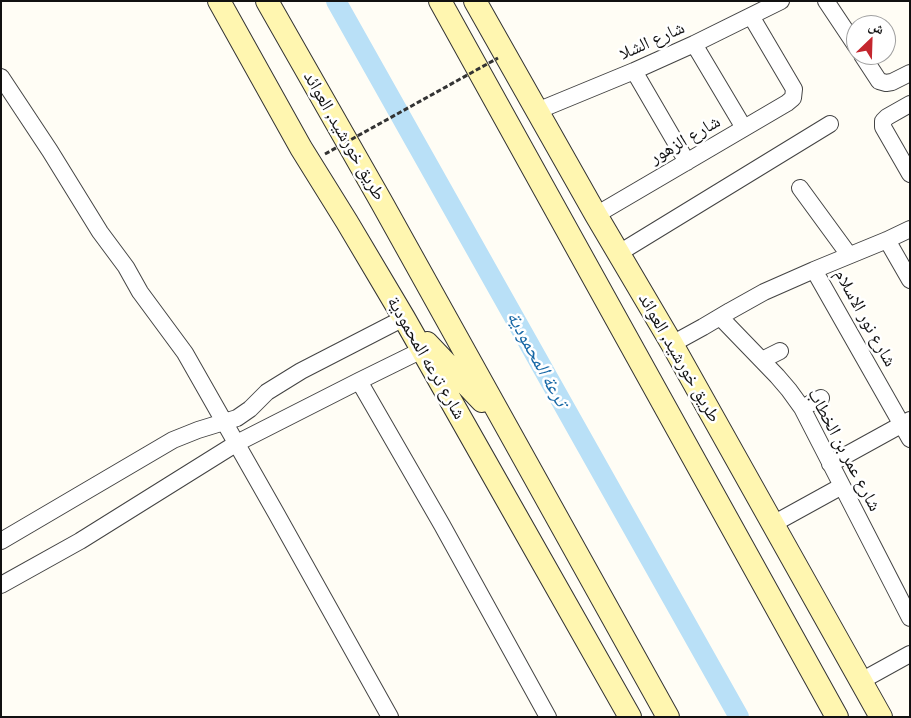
<!DOCTYPE html>
<html>
<head>
<meta charset="utf-8">
<style>
  body { margin:0 }
  #map { position:relative; width:911px; height:718px; overflow:hidden; background:#fffdf5; font-family:"IBM Plex Serif","Noto Naskh Arabic",serif }
  canvas { display:block }
  .frame { position:absolute; inset:0; border:2px solid #111; pointer-events:none }
  .north { position:absolute; left:846px; top:15px; width:50px; height:50px; box-sizing:border-box; background:#fff; border:1px solid #a0a0a0; border-radius:50%; rotate:24deg; font-size:14px; font-weight:700; line-height:20px; text-align:center; color:#111 }
  .north::after { content:''; display:block; margin:auto; width:18px; height:22px; background:#c4262e; clip-path:polygon(50% 0,100% 100%,50% 72%,0 100%) }
</style>
</head>
<body>
<div id="map">
<canvas width="911" height="718"></canvas>
<div class="frame"></div>
<div class="north">ش</div>
</div>
<script>
const ctx = document.querySelector('canvas').getContext('2d');
ctx.lineJoin = 'round';
const shape = rows => new Path2D(rows.map(r => 'M' + r).join(''));
function trace(path, color, width, dash) { ctx.strokeStyle = color; ctx.lineWidth = width; ctx.lineCap = dash ? 'butt' : 'round'; ctx.setLineDash(dash || []); ctx.stroke(path); }
function drawText(font, color, halo, rows, align = 'center') {
  ctx.font = font + ' "IBM Plex Serif","Noto Naskh Arabic",serif'; ctx.lineWidth = 5; ctx.setLineDash([]); ctx.textBaseline = 'middle'; ctx.strokeStyle = halo; ctx.fillStyle = color; for (const [text, x, y, turn = 0] of rows) {
    ctx.save(); ctx.translate(x, y); ctx.rotate((+turn || 0) * Math.PI / 180); ctx.textAlign = isNaN(turn) ? turn : align; if (halo) ctx.strokeText(text, 0, 0); ctx.fillText(text, 0, 0); ctx.restore();
  }
}
trace(shape([
  [336,1,739,717]
]), '#b9e0f7', 20);
const street = shape([
  [826,1,856,46],
  [694,44,744,128],
  [862,55,879,81,886,83,892,82,910,73],
  [634,71,687,162],
  [1,77,50,151,100,232,126,267,140,292,185,353,276,513,390,717],
  [910,104,887,117,883,121,883,127,910,174],
  [537,111,634,71,694,44,781,1],
  [800,188,849,255],
  [596,215,787,103,793,98,794,89,751,16],
  [887,240,910,280],
  [619,253,830,124],
  [814,270,910,439],
  [720,317,777,376,789,390,802,408,910,618],
  [672,344,703,327,730,311,764,292,814,270,887,240,910,229],
  [762,360,780,351],
  [359,381,442,525,548,717],
  [802,408,821,398],
  [830,464,910,420],
  [773,524,842,486],
  [1,541,173,440,198,430,237,418,250,409,267,392,301,371,404,318],
  [1,585,80,541,237,443,359,381,422,350],
  [861,681,910,654]
]);
const secondary = shape([
  [219,1,301,148,347,222,404,318,630,717],
  [267,1,382,203,668,717],
  [440,1,837,717],
  [475,1,596,215,672,344,881,717],
  [427,343,482,401]
]);
trace(street, '#444', 18);
trace(secondary, '#333', 24);
trace(street, '#fff', 16);
trace(secondary, '#fff6b0', 22);
trace(shape([
  [325,154,498,58]
]), '#333', 3, [5, 2.5]);
drawText('18px', '#111', '#fff', [
  ["شارع الشلا",652,41,-24],
  ["طريق خورشيد, العوائد",344,136,60],
  ["شارع الزهور",685,140,-30],
  ["شارع نور الاسلام",865,318,61],
  ["شارع ترعه المحمودية",426,358,60],
  ["طريق خورشيد, العوائد",679,358,60],
  ["شارع عمر بن الخطاب",844,450,62]
]);
drawText('italic 19px', '#1768a6', '#fff', [
  ["ترعة المحمودية",537,359,61]
]);
</script>
</body>
</html>
